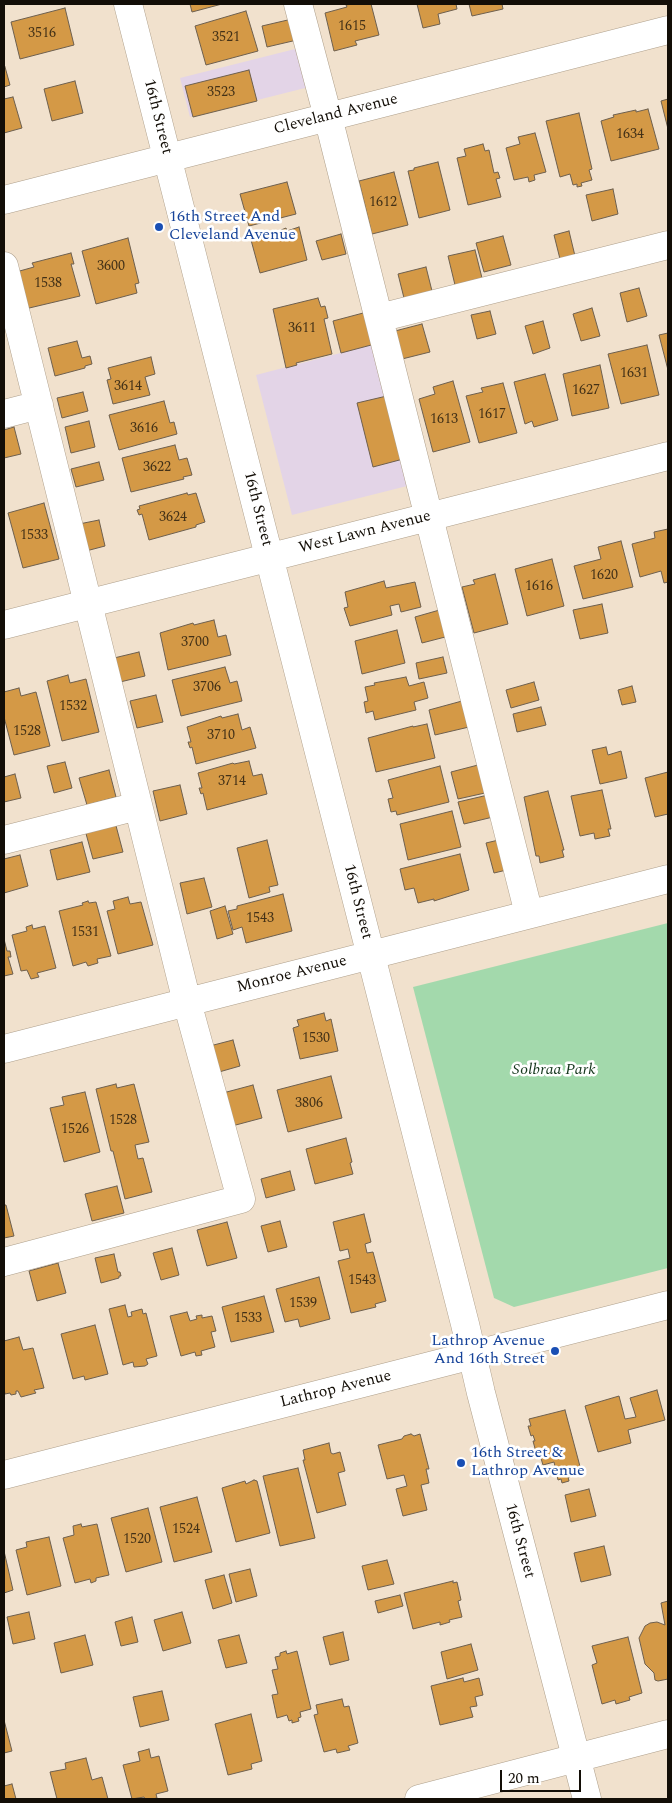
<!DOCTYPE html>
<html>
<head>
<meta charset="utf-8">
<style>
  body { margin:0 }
  #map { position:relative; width:672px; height:1803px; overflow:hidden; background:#f1e1cd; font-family:Spectral,serif }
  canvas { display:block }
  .frame { position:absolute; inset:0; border:5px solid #130e07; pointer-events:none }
  .scale { position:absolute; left:500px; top:1770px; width:81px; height:22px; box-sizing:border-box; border:2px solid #130e07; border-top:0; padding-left:6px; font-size:15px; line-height:18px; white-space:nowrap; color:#130e07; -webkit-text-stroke:4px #fff; paint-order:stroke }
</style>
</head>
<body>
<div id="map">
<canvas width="672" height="1803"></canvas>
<div class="frame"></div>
<div class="scale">20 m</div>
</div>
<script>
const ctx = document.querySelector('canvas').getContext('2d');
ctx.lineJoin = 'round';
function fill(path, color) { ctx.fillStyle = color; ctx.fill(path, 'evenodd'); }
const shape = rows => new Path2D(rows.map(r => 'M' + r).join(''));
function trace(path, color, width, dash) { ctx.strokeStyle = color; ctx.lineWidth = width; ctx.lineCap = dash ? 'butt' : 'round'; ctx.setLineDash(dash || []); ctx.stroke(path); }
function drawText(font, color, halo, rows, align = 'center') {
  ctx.font = font + ' Spectral,serif'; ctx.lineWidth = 5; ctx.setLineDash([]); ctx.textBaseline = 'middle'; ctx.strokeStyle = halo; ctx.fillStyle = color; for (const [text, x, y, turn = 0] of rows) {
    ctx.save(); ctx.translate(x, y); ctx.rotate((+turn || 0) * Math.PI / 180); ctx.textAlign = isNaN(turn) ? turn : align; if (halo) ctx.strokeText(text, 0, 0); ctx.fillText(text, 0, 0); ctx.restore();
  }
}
fill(shape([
  [303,47,313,86,190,117,180,78],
  [379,343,415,484,292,515,256,375]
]), '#e3d4e7');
fill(shape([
  [668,923,668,1268,514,1307,494,1298,413,987]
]), '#a3d9ac');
const building = shape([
  [190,4,222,4,192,12,190,4],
  [352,4,371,4,379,35,355,41,357,45,334,51,325,13,347,7,346,5,352,4],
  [417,4,456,4,457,9,438,14,440,24,423,28,417,4],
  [469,4,502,4,503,9,472,16,469,4],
  [65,8,74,45,20,59,11,22,65,8],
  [246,11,258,51,206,65,195,26,246,11],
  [292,19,297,40,267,47,262,26,292,19],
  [5,67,10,85,4,87,4,68,5,67],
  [249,70,257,101,193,117,185,86,249,70],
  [75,81,83,113,52,121,44,89,75,81],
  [13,97,22,128,4,133,4,99,13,97],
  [668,99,668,129,661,101,668,99],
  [648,109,659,149,611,161,601,121,614,117,613,115,636,110,636,112,648,109],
  [579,113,592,169,589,170,592,180,581,183,582,186,577,187,577,184,573,185,570,174,560,177,546,121,579,113],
  [535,133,546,172,534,175,535,180,529,182,528,177,514,180,506,148,520,144,518,137,535,133],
  [483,144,485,151,489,150,494,173,498,172,500,178,496,179,501,197,468,205,457,158,466,156,464,149,483,144],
  [438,162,450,210,419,218,408,171,414,170,414,168,438,162],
  [394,172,408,225,372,234,359,181,394,172],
  [287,182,296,214,249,226,240,194,287,182],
  [613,189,618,214,592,221,586,195,613,189],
  [299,227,307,260,260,273,251,240,281,232,281,230,286,228,287,231,299,227],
  [569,231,575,256,560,259,554,235,569,231],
  [341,234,346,254,322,260,316,241,341,234],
  [503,236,511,265,484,272,476,243,503,236],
  [128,238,139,283,135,284,137,293,96,304,82,251,128,238],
  [475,250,482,278,455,285,448,256,475,250],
  [71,253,74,264,71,264,80,296,25,309,16,272,34,267,32,263,71,253],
  [426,267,434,299,406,306,398,274,426,267],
  [639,288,647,316,627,322,620,293,639,288],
  [318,298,321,307,325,306,328,318,324,319,332,354,296,363,297,365,286,368,273,309,318,298],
  [592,308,600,336,581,341,573,314,592,308],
  [490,311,496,334,477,339,471,315,490,311],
  [367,312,375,344,341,353,333,321,367,312],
  [543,321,550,348,533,354,525,326,543,321],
  [422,324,430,352,402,359,395,331,422,324],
  [668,333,668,370,659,335,668,333],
  [77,341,82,358,90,356,92,364,85,366,85,368,55,376,48,348,77,341],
  [647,345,659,395,621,404,608,354,647,345],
  [151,357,155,374,145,377,150,395,113,404,107,380,111,379,108,368,151,357],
  [600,365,609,408,572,416,563,374,600,365],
  [545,374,558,420,534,427,532,421,525,424,514,382,545,374],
  [453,381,470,442,433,452,419,399,435,394,433,387,453,381],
  [503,383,517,433,479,443,466,396,483,392,481,388,503,383],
  [83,392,88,411,62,418,57,398,83,392],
  [391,395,407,458,373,467,357,403,391,395],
  [164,401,170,423,174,422,177,434,119,450,109,415,164,401],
  [89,421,95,447,71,453,65,427,89,421],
  [14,427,21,454,4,458,4,430,14,427],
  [175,445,179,460,187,458,192,475,183,477,184,479,131,492,122,458,175,445],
  [99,462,104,480,76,487,71,469,99,462],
  [187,493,188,495,196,493,205,522,196,525,196,527,149,540,142,514,139,515,137,510,140,509,139,506,187,493],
  [44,503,59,559,23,568,8,513,44,503],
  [99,520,105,546,86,551,79,524,99,520],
  [668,529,668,582,664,583,661,571,640,577,632,544,655,538,654,532,668,529],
  [621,541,633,587,583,599,574,566,601,559,598,547,621,541],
  [552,559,564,606,527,616,515,569,552,559],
  [495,574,508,624,474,633,462,587,475,584,473,580,495,574],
  [384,581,386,588,415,582,421,607,401,612,399,604,390,606,392,615,350,626,344,608,348,607,345,592,384,581],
  [602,604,608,633,580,639,573,610,602,604],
  [443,609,449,636,422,643,415,617,443,609],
  [214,620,218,637,226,635,231,655,168,670,160,633,193,623,194,625,214,620],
  [397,630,405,663,362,674,355,641,397,630],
  [139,652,145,676,120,682,114,658,139,652],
  [443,657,447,673,419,679,416,663,443,657],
  [225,667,230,683,237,681,242,701,181,716,172,680,225,667],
  [68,675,70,683,86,679,99,732,62,741,47,681,68,675],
  [406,677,409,686,424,682,428,698,414,702,416,710,375,720,373,711,366,713,364,702,368,701,365,687,375,685,374,683,406,677],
  [534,682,539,700,511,708,506,690,534,682],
  [632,686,636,702,622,705,618,690,632,686],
  [19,688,21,696,36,692,50,746,14,755,4,717,4,692,19,688],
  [156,695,163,722,137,728,130,701,156,695],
  [462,701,469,727,435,735,429,710,462,701],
  [541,707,546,725,517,732,513,714,541,707],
  [238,714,242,730,250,727,256,748,196,764,192,747,190,748,188,742,191,742,187,727,221,716,222,718,238,714],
  [427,724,435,758,376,772,368,738,413,726,413,727,427,724],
  [606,747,608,755,621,751,627,778,600,784,592,750,606,747],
  [249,761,253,776,262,774,267,794,207,810,203,793,201,794,199,788,202,788,198,773,233,763,234,764,249,761],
  [65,762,72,788,54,793,47,766,65,762],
  [478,765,485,793,458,799,451,772,478,765],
  [440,766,449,802,397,815,396,811,391,812,388,799,393,798,388,780,440,766],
  [109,770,116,797,87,805,79,778,109,770],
  [668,772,668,814,655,817,645,778,668,772],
  [15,774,21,798,4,802,4,777,15,774],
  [180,785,187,814,160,821,153,791,180,785],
  [602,790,611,829,608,829,610,836,595,839,594,833,580,836,571,796,602,790],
  [548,791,564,850,562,850,564,857,540,863,539,856,536,856,524,797,548,791],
  [488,795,493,817,464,824,458,802,488,795],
  [452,811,461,847,408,860,400,824,452,811],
  [115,822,123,852,93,859,85,830,115,822],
  [507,838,515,868,494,873,486,843,507,838],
  [267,840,278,885,269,887,270,892,249,898,237,848,267,840],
  [82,842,90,872,57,880,50,850,82,842],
  [460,854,469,890,434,901,434,899,418,903,414,888,405,890,400,869,460,854],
  [20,855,28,886,4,893,4,859,20,855],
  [204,878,212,907,187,914,180,883,204,878],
  [283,894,292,931,246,943,242,927,233,930,228,911,237,909,237,906,283,894],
  [128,897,130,904,141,902,153,945,118,954,107,911,115,909,113,901,128,897],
  [88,901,89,903,96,902,111,956,97,959,98,963,88,966,86,962,73,966,59,911,83,905,82,903,88,901],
  [225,906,233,934,217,939,210,911,225,906],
  [32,925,33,929,45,926,56,968,37,973,39,977,31,979,27,970,21,971,12,935,27,931,26,927,32,925],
  [4,939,7,951,10,951,11,957,8,957,13,974,4,976,4,939],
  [324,1013,326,1021,331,1019,338,1051,300,1059,293,1028,299,1026,297,1020,324,1013],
  [233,1040,240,1066,212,1074,206,1047,233,1040],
  [331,1076,342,1118,288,1132,277,1090,331,1076],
  [116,1084,117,1088,134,1084,149,1142,135,1145,138,1159,143,1158,152,1192,125,1199,113,1151,111,1151,96,1089,116,1084],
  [253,1085,262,1118,232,1126,223,1093,253,1085],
  [85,1092,100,1152,64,1162,50,1108,64,1105,62,1097,85,1092],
  [346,1138,352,1162,350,1163,353,1174,315,1184,306,1149,346,1138],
  [290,1171,295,1190,266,1198,261,1179,290,1171],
  [117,1186,124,1213,92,1221,85,1194,117,1186],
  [4,1205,6,1205,14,1236,4,1238,4,1205],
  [364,1214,371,1242,365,1244,367,1253,373,1252,386,1301,375,1304,376,1307,351,1313,338,1261,350,1258,348,1249,340,1251,333,1222,364,1214],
  [280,1221,287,1247,268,1252,261,1226,280,1221],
  [227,1222,237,1258,207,1266,197,1230,227,1222],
  [172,1248,179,1275,161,1280,153,1253,172,1248],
  [114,1254,118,1272,120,1272,121,1276,119,1276,119,1278,101,1283,95,1258,114,1254],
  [58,1263,66,1293,37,1301,29,1271,58,1263],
  [319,1277,330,1319,300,1327,298,1319,285,1322,276,1289,319,1277],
  [264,1296,274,1332,231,1342,222,1307,264,1296],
  [125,1305,128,1317,132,1316,131,1312,142,1309,143,1314,146,1313,157,1356,146,1359,148,1364,145,1366,134,1367,133,1362,123,1365,109,1309,125,1305],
  [187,1312,190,1321,197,1319,196,1316,202,1315,202,1318,212,1316,216,1331,211,1332,215,1347,201,1351,202,1355,196,1356,195,1352,181,1356,170,1316,187,1312],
  [95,1325,108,1374,85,1380,84,1376,73,1379,61,1334,95,1325],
  [19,1337,23,1350,33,1348,44,1388,34,1390,36,1393,21,1397,18,1391,16,1391,16,1394,11,1395,10,1393,5,1394,4,1388,4,1341,19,1337],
  [657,1390,665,1420,628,1430,631,1443,598,1452,585,1406,619,1396,625,1419,636,1417,630,1398,657,1390],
  [565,1410,582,1474,568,1477,569,1481,562,1483,561,1479,558,1480,554,1462,543,1465,540,1455,537,1456,533,1441,535,1441,533,1435,531,1436,528,1426,531,1426,529,1419,565,1410],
  [411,1434,414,1436,420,1434,429,1469,426,1469,429,1483,421,1485,427,1510,403,1516,396,1489,407,1486,404,1475,387,1479,378,1445,402,1439,404,1436,411,1434],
  [329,1443,331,1453,333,1454,340,1452,345,1471,338,1473,346,1505,317,1513,303,1460,305,1460,303,1450,329,1443],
  [298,1468,315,1538,280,1546,263,1476,298,1468],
  [254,1480,257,1481,270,1533,236,1542,222,1488,245,1481,246,1484,254,1480],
  [589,1489,596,1516,571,1522,565,1495,589,1489],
  [197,1497,212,1552,174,1562,160,1507,197,1497],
  [148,1508,162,1562,126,1572,111,1518,148,1508],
  [81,1524,82,1527,97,1524,109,1575,96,1578,96,1581,91,1583,90,1579,75,1583,63,1538,74,1535,73,1526,81,1524],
  [49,1537,61,1586,27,1595,16,1550,27,1547,26,1542,49,1537],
  [604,1546,611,1575,581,1582,574,1553,604,1546],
  [4,1551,13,1590,4,1593,4,1551],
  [387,1560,394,1584,368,1590,362,1566,387,1560],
  [250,1569,257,1596,236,1602,229,1574,250,1569],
  [224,1575,232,1603,213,1609,205,1580,224,1575],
  [453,1581,453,1583,457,1582,461,1600,458,1601,462,1617,449,1620,450,1622,440,1625,440,1622,413,1629,404,1593,453,1581],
  [400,1595,403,1606,378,1613,375,1601,400,1595],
  [668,1601,668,1679,658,1681,655,1680,654,1673,645,1664,639,1638,645,1626,650,1623,657,1622,665,1625,661,1603,668,1601],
  [29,1612,35,1639,13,1644,7,1617,29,1612],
  [182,1612,191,1643,163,1651,154,1620,182,1612],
  [132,1617,138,1642,121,1646,115,1622,132,1617],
  [343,1632,349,1660,330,1665,323,1637,343,1632],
  [85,1635,93,1665,61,1673,54,1643,85,1635],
  [239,1635,247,1663,226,1668,218,1640,239,1635],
  [628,1637,642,1693,629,1697,630,1700,616,1704,615,1700,602,1704,592,1665,597,1663,592,1646,628,1637],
  [471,1644,478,1670,447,1679,441,1652,471,1644],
  [286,1651,287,1654,297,1651,311,1709,300,1712,301,1717,298,1718,299,1721,292,1723,292,1720,289,1721,287,1715,277,1718,272,1695,278,1694,272,1670,278,1669,275,1657,280,1656,280,1653,286,1651],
  [463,1678,464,1682,479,1678,483,1695,475,1697,477,1706,470,1707,473,1717,440,1725,431,1686,463,1678],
  [162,1691,169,1720,140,1727,133,1697,162,1691],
  [342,1699,344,1707,349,1706,358,1743,348,1746,350,1750,337,1753,336,1749,324,1752,314,1715,318,1714,316,1705,342,1699],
  [251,1714,262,1761,251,1764,252,1769,228,1775,215,1724,251,1714],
  [4,1720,12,1751,4,1753,4,1720],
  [149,1749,151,1758,159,1756,168,1791,156,1794,157,1798,152,1799,145,1799,144,1797,132,1799,123,1765,140,1761,138,1752,149,1749],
  [86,1758,92,1780,102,1777,108,1799,57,1799,50,1772,66,1769,65,1763,86,1758],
  [12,1784,16,1799,4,1799,4,1786,12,1784]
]);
fill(building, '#d49946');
trace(building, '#6d5f4e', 1);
const minor = shape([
  [128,4,465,1324,481,1393,587,1799],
  [298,4,328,117,529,914],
  [4,200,668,30],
  [4,266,187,1002,241,1199,4,1262],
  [379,318,668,245],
  [4,414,39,405],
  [4,625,668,456],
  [4,840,138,806],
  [4,1049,668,879],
  [4,1475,668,1305],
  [419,1799,668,1734]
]);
trace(minor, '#afa08c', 29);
trace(minor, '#fff', 28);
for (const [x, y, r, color] of [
  [159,227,5,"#1a4fb4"],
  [555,1351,5,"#1a4fb4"],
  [461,1463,5,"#1a4fb4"]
]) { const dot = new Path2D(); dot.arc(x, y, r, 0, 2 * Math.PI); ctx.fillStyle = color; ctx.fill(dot); trace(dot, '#fff', 2); }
drawText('14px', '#433117', null, [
  ["1615",352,27],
  ["3516",42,34],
  ["3521",226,38],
  ["3523",221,93],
  ["1634",630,135],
  ["1612",383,203],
  ["3600",111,267],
  ["1538",48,284],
  ["3611",302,329],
  ["1631",634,374],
  ["3614",128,387],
  ["1627",586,391],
  ["1617",492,415],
  ["1613",444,420],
  ["3616",144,429],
  ["3622",157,468],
  ["3624",173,518],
  ["1533",34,536],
  ["1620",604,576],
  ["1616",539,587],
  ["3700",195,643],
  ["3706",207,688],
  ["1532",73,707],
  ["1528",27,732],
  ["3710",221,736],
  ["3714",232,782],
  ["1543",260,919],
  ["1531",85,933],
  ["1530",316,1039],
  ["3806",309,1104],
  ["1528",123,1121],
  ["1526",75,1130],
  ["1543",362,1281],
  ["1539",303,1304],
  ["1533",248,1319],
  ["1524",186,1530],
  ["1520",137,1540]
]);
drawText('16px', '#130e07', '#fff', [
  ["Cleveland Avenue",336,115,-14],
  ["16th Street",157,117,76],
  ["16th Street",257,509,76],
  ["West Lawn Avenue",365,533,-14],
  ["16th Street",357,902,76],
  ["Monroe Avenue",292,975,-14],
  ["Lathrop Avenue",336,1390,-14],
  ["16th Street",519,1541,75]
]);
drawText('16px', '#164399', '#fff', [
  ["16th Street And",169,218],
  ["Cleveland Avenue",169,236],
  ["Lathrop Avenue",545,1342,"right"],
  ["And 16th Street",545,1360,"right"],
  ["16th Street &",471,1454],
  ["Lathrop Avenue",471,1472]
], 'left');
drawText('italic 16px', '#14361c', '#fff', [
  ["Solbraa Park",554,1071]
]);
</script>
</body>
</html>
